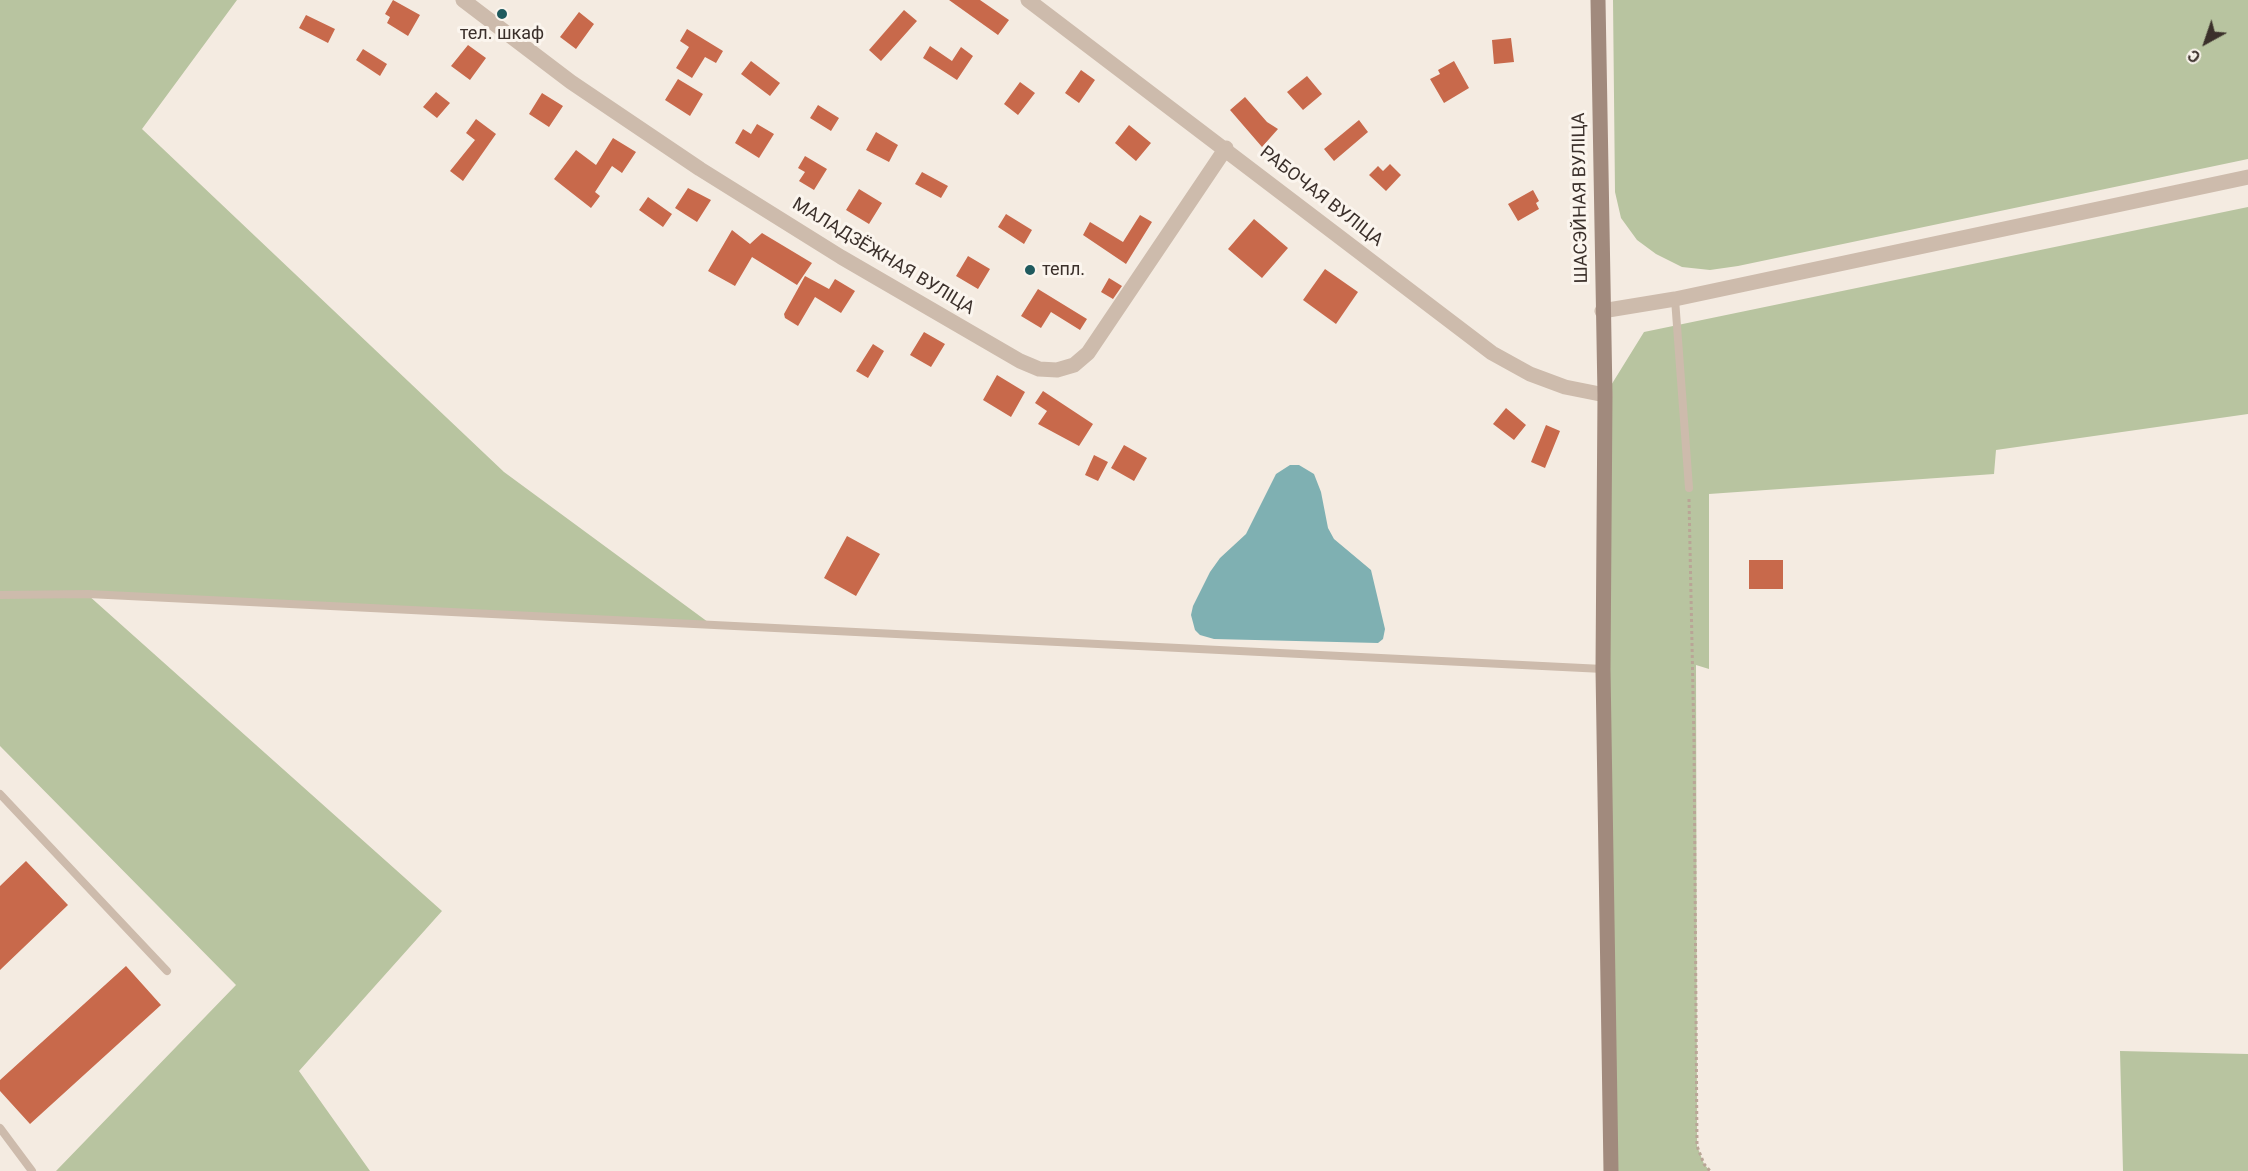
<!DOCTYPE html>
<html>
<head>
<meta charset="utf-8">
<style>
  body { margin:0 }
  #map { position:relative; width:2248px; height:1171px; overflow:hidden; background:#f4ebe1; font-family:Roboto,sans-serif }
  canvas { display:block }
  .north { position:absolute; left:2176px; top:12px; width:60px; height:60px; -webkit-text-stroke:4px #fbf5ee; paint-order:stroke; rotate:220deg; font-size:16px; font-weight:700; line-height:24px; text-align:center; color:#3b302b }
  .north::after { content:''; display:block; margin:auto; width:21px; height:27px; background:#3b302b; clip-path:polygon(50% 0,100% 100%,50% 72%,0 100%) }
</style>
</head>
<body>
<div id="map">
<canvas width="2248" height="1171"></canvas>
<div class="north">С</div>
</div>
<script>
const ctx = document.querySelector('canvas').getContext('2d');
ctx.lineJoin = 'round';
function fill(path, color) { ctx.fillStyle = color; ctx.fill(path, 'evenodd'); }
const shape = rows => new Path2D(rows.map(r => 'M' + r).join(''));
function trace(path, color, width, dash) { ctx.strokeStyle = color; ctx.lineWidth = width; ctx.lineCap = dash ? 'butt' : 'round'; ctx.setLineDash(dash || []); ctx.stroke(path); }
function drawText(font, color, halo, rows, align = 'center') {
  ctx.font = font + ' Roboto,sans-serif'; ctx.lineWidth = 6; ctx.setLineDash([]); ctx.textBaseline = 'middle'; ctx.strokeStyle = halo; ctx.fillStyle = color; for (const [text, x, y, turn = 0] of rows) {
    ctx.save(); ctx.translate(x, y); ctx.rotate((+turn || 0) * Math.PI / 180); ctx.textAlign = isNaN(turn) ? turn : align; if (halo) ctx.strokeText(text, 0, 0); ctx.fillText(text, 0, 0); ctx.restore();
  }
}
fill(shape([
  [0,0,237,0,142,129,504,472,712,625,88,595,442,911,299,1071,370,1171,56,1171,236,985,0,746],
  [1613,0,2248,0,2248,159,1738,266,1710,270,1682,267,1656,254,1637,240,1621,218,1615,192],
  [2248,207,2248,414,1996,450,1994,474,1709,494,1709,669,1696,665,1697,1146,1704,1164,1710,1171,1611,1171,1605,395,1644,332],
  [2120,1051,2248,1054,2248,1171,2123,1171]
]), '#b8c4a0');
fill(shape([
  [1290,465,1299,465,1314,474,1321,492,1328,528,1334,539,1371,570,1385,629,1383,639,1378,643,1214,639,1200,635,1195,630,1191,615,1193,606,1210,572,1220,558,1246,534,1276,474]
]), '#7fb0b2');
fill(shape([
  [393,0,420,15,408,36,387,23,390,17,385,14],
  [949,0,980,0,1009,20,998,35],
  [904,10,917,21,881,61,869,50],
  [579,12,594,24,576,49,560,37],
  [306,15,335,29,328,43,299,28],
  [687,29,723,51,716,63,705,57,692,78,676,68,689,47,680,41],
  [1511,38,1514,62,1494,64,1492,40],
  [468,45,486,58,470,80,451,66],
  [930,46,952,61,961,47,973,56,957,80,923,58],
  [363,49,387,64,380,76,356,60],
  [751,61,780,83,770,96,741,74],
  [1454,61,1469,88,1444,103,1430,79,1440,74,1438,70],
  [1081,70,1095,80,1079,103,1065,93],
  [1307,76,1322,94,1303,110,1287,92],
  [678,79,703,94,690,116,665,100],
  [1020,82,1035,93,1018,115,1004,104],
  [436,92,450,103,437,118,423,107],
  [542,93,563,106,549,127,529,114],
  [1245,97,1267,122,1278,129,1262,147,1230,110],
  [818,105,839,118,831,131,810,118],
  [476,119,496,134,463,181,450,171,475,140,466,133],
  [1359,120,1368,132,1334,161,1324,149],
  [757,124,774,134,759,158,735,143,743,129,751,134],
  [1129,125,1151,143,1136,161,1115,143],
  [876,132,898,145,889,162,866,150],
  [613,138,636,152,622,173,612,166,595,192,600,196,591,208,554,179,576,150,596,165],
  [805,156,827,169,814,190,799,181,805,172,798,168],
  [1390,164,1401,175,1386,191,1369,175,1378,166,1383,171],
  [922,172,948,186,941,198,915,184],
  [688,188,711,200,697,222,675,208],
  [859,189,882,203,869,224,846,210],
  [1533,190,1539,201,1536,203,1539,209,1518,221,1508,204],
  [648,197,672,214,663,227,639,210],
  [1006,214,1032,230,1024,244,998,227],
  [1140,215,1152,222,1126,264,1083,235,1090,222,1123,242],
  [1254,219,1288,248,1262,278,1228,249],
  [732,230,750,244,762,233,812,263,797,285,752,257,735,286,708,271],
  [968,256,990,269,978,289,956,276],
  [1325,269,1358,292,1336,324,1303,300],
  [805,276,829,289,835,279,855,291,841,313,815,297,798,326,785,318,784,314],
  [1109,278,1122,286,1113,299,1101,292],
  [1038,289,1087,319,1080,330,1051,312,1041,328,1021,316],
  [924,332,945,344,931,367,910,355],
  [873,344,884,351,868,378,856,371],
  [997,375,1025,392,1011,417,983,400],
  [1043,391,1093,424,1079,446,1038,424,1047,411,1035,403],
  [1506,408,1526,425,1514,440,1493,424],
  [1546,425,1560,431,1545,468,1531,462],
  [1124,445,1147,458,1134,481,1111,468],
  [1094,455,1108,462,1098,481,1085,475],
  [847,536,880,554,856,596,824,578],
  [1749,560,1783,560,1783,589,1749,589],
  [26,861,68,905,0,970,0,886],
  [126,966,161,1005,30,1124,0,1091,0,1080]
]), '#c8694b');
trace(shape([
  [1689,499,1694,741,1697,1146,1704,1164,1710,1171]
]), '#b9a596', 3, [3, 3]);
trace(shape([
  [1675,299,1689,488],
  [0,595,88,594,1603,669],
  [0,794,167,971],
  [0,1128,32,1171]
]), '#cdbbac', 8);
trace(shape([
  [463,0,571,82,700,169,841,257,1020,361,1039,369,1057,370,1074,365,1088,353,1226,148],
  [1028,0,1492,353,1530,374,1565,387,1605,395]
]), '#cdbbac', 15);
trace(shape([
  [1602,311,1675,299,2248,177]
]), '#cdbbac', 15);
trace(shape([
  [1598,0,1605,395,1603,669,1611,1171]
]), '#a18a7d', 15);
for (const [x, y, r, color] of [
  [502,14,6,"#1f5a5e"],
  [1030,270,6,"#1f5a5e"]
]) { const dot = new Path2D(); dot.arc(x, y, r, 0, 2 * Math.PI); ctx.fillStyle = color; ctx.fill(dot); trace(dot, '#fbf5ee', 2); }
drawText('18px', '#3b302b', '#fbf5ee', [
  ["тел. шкаф",502,34],
  ["тепл.",1042,270,"left"]
]);
drawText('18px', '#3b302b', '#fbf5ee', [
  ["РАБОЧАЯ ВУЛІЦА",1321,197,38],
  ["ШАСЭЙНАЯ ВУЛІЦА",1581,198,-91],
  ["МАЛАДЗЁЖНАЯ ВУЛІЦА",883,257,31]
]);
</script>
</body>
</html>
